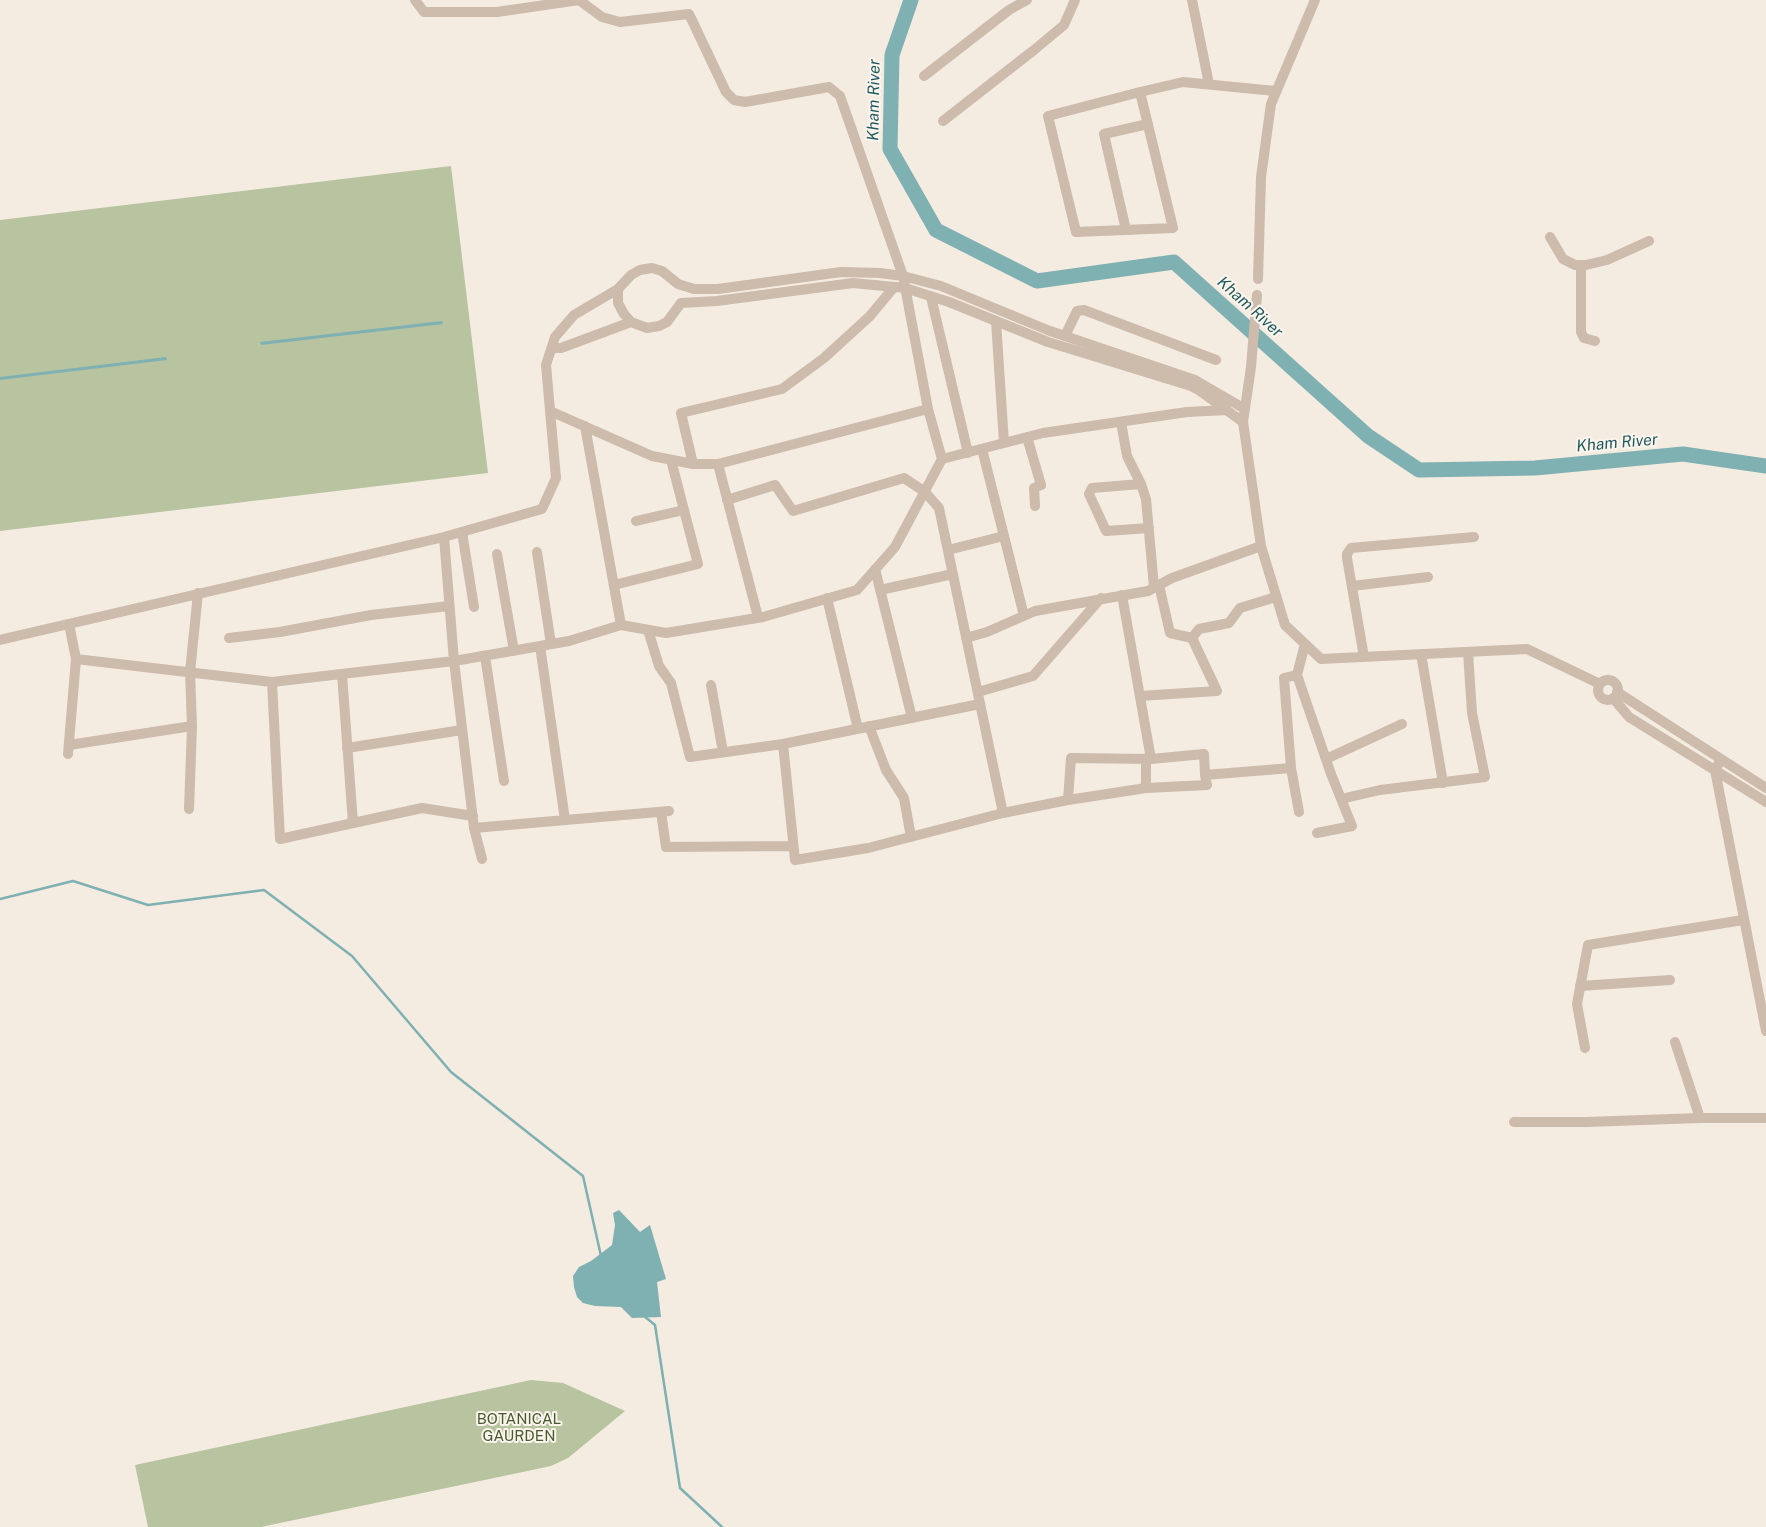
<!DOCTYPE html>
<html>
<head>
<meta charset="utf-8">
<style>
  body { margin:0 }
  canvas { display:block; background:#f4ebe1 }
</style>
</head>
<body>
<canvas width="1766" height="1527"></canvas>
<script>
const ctx = document.querySelector('canvas').getContext('2d');
ctx.lineJoin = 'round';
function fill(path, color) { ctx.fillStyle = color; ctx.fill(path, 'evenodd'); }
const shape = rows => new Path2D(rows.map(r => 'M' + r).join(''));
function trace(path, color, width, dash) { ctx.strokeStyle = color; ctx.lineWidth = width; ctx.lineCap = dash ? 'butt' : 'round'; ctx.setLineDash(dash || []); ctx.stroke(path); }
function drawText(font, color, halo, rows, align = 'center') {
  ctx.font = font + ' "Public Sans",sans-serif'; ctx.lineWidth = 4; ctx.setLineDash([]); ctx.textBaseline = 'middle'; ctx.strokeStyle = halo; ctx.fillStyle = color; for (const [text, x, y, turn = 0] of rows) {
    ctx.save(); ctx.translate(x, y); ctx.rotate((+turn || 0) * Math.PI / 180); ctx.textAlign = isNaN(turn) ? turn : align; if (halo) ctx.strokeText(text, 0, 0); ctx.fillText(text, 0, 0); ctx.restore();
  }
}
fill(shape([
  [451,166,488,473,0,531,0,220],
  [531,1380,563,1383,625,1411,568,1458,551,1466,261,1527,148,1527,135,1465]
]), '#b8c4a0');
fill(shape([
  [442,321,443,324,261,345,260,342],
  [166,357,167,360,0,380,0,377],
  [619,1210,640,1232,650,1225,666,1279,657,1282,661,1317,632,1318,621,1307,595,1306,583,1303,577,1297,574,1287,573,1276,579,1267,591,1261,612,1245,615,1225,613,1213]
]), '#7fb0b2');
trace(shape([
  [0,899,73,881,148,905,264,890,352,956,451,1072,583,1176,601,1256],
  [644,1316,655,1325,680,1488,722,1527]
]), '#7fb0b2', 2.5);
trace(shape([
  [911,0,892,55,890,149,936,230,1037,281,1174,262,1368,436,1419,470,1535,468,1683,454,1766,466]
]), '#7fb0b2', 15);
trace(shape([
  [415,0,424,12,497,12,579,0,602,17,620,22,689,14,726,92,734,100,745,102,829,87,840,96,903,276,928,409,942,459],
  [1192,0,1209,84],
  [924,76,1009,10,1027,0],
  [1140,92,1173,228,1076,232,1048,116,1140,92,1183,82,1275,91],
  [943,121,1034,50,1064,25,1075,0],
  [1126,230,1104,134,1148,124],
  [1550,237,1563,259,1575,265,1586,265,1607,260,1649,241],
  [1581,265,1581,332,1584,338,1595,341],
  [1258,279,1261,177,1271,104,1315,0],
  [618,289,618,303,624,314,631,322,647,328,659,326,667,322,681,303,717,301,853,283,905,288,949,302,1048,342,1191,386,1200,391,1243,422],
  [1257,295,1251,367,1243,422,1261,546,1285,625,1321,659,1527,649,1600,684],
  [931,297,968,453],
  [996,321,1004,443],
  [1065,336,1077,311,1084,310,1216,360],
  [552,348,561,348,631,322],
  [550,411,652,456,693,464,718,464,928,409],
  [1121,422,1127,456,1141,484,1146,499,1154,587],
  [585,426,621,625],
  [1027,437,1041,485,1034,488,1035,506],
  [693,464,681,413,782,389,824,358,870,316,894,287],
  [718,464,758,617],
  [1141,484,1092,488,1089,494,1106,531,1149,528],
  [727,500,775,485,793,511,904,478,925,492,939,508,1003,813],
  [636,521,684,510],
  [462,532,474,607],
  [1004,536,1024,616],
  [444,537,454,661,474,828,482,859],
  [948,550,1004,536,982,449],
  [537,552,551,644],
  [497,554,514,651],
  [875,569,912,718],
  [614,585,698,564,671,460],
  [1159,585,1170,633,1192,638,1199,629,1229,623,1240,608,1276,597],
  [1352,586,1428,577],
  [880,590,953,574],
  [1122,595,1151,759],
  [827,598,858,729],
  [69,624,76,659,272,682,454,661,569,641,621,625,666,633,763,617,857,590,895,547,942,459,1043,433,1187,412,1227,410],
  [648,630,659,666,671,683,690,757,783,744,980,704],
  [229,638,280,632,371,615,449,606],
  [966,638,987,632,1035,611,1148,591,1172,578,1261,546],
  [0,640,444,537,542,509,556,478,546,365,555,337,574,315,618,289,631,275,640,270,652,268,662,271,678,284,694,289,718,289,841,272,880,273,903,276,941,286,1050,331,1195,380,1245,409],
  [540,646,565,820],
  [1421,654,1443,783],
  [485,656,504,781],
  [1364,657,1347,558,1347,554,1351,548,1474,537],
  [342,674,353,823],
  [1297,675,1331,774,1352,826,1317,833],
  '1598 690a10 10 0 1 1 20 0a10 10 0 1 1-20 0Z',
  [272,682,280,839,422,808,473,816],
  [711,685,723,752],
  [978,692,1033,676,1101,598],
  [1617,692,1766,788],
  [1140,696,1217,691,1192,638],
  [1613,698,1629,717,1766,802],
  [869,726,886,770,904,798,911,837],
  [783,744,795,860,868,848,1003,813,1068,800,1146,788],
  [69,745,192,726],
  [347,748,462,730],
  [68,754,76,659],
  [1146,759,1146,788,1207,785,1205,775],
  [1326,759,1402,724],
  [1721,759,1715,770,1766,1031],
  [1291,768,1299,812],
  [1341,799,1380,790,1485,777,1472,713,1468,652],
  [1068,800,1071,758,1151,759,1204,754,1205,775,1291,768,1284,678,1297,675,1305,644],
  [189,809,192,726,190,672,198,593],
  [661,812,666,847,793,846],
  [474,828,669,811],
  [1580,986,1670,980],
  [1675,1042,1700,1118,1766,1118],
  [1585,1048,1577,1004,1588,945,1743,920],
  [1514,1122,1586,1122,1700,1118]
]), '#cdbbac', 10);
drawText('15px', '#4a5a2e', '#fbf5ee', [
  ["BOTANICAL",519,1419],
  ["GAURDEN",519,1436]
]);
drawText('italic 16px', '#1f5a5e', '#fbf5ee', [
  ["Kham River",874,100,-89],
  ["Kham River",1250,307,42],
  ["Kham River",1617,443,-5]
]);
</script>
</body>
</html>
